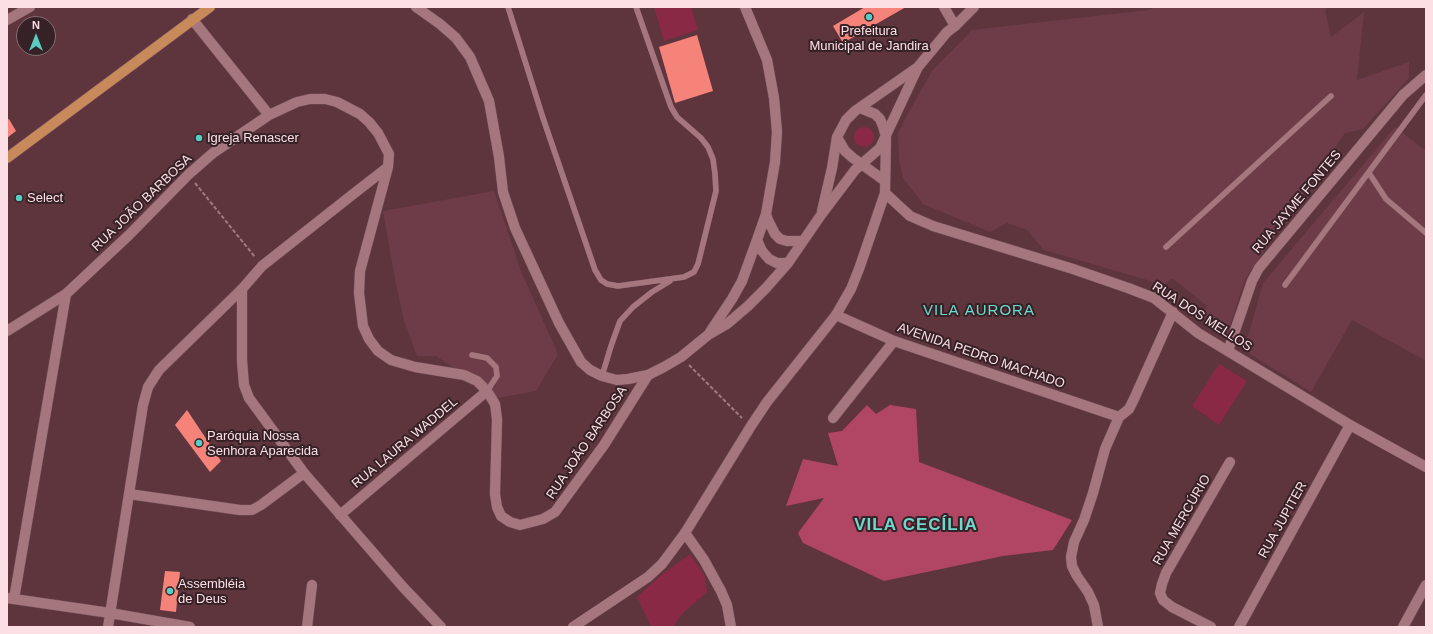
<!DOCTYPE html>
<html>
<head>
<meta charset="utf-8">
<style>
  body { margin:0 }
  #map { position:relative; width:1433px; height:634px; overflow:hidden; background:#5e343d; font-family:Arial,sans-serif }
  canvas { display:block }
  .frame { position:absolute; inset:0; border:8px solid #fbdfe4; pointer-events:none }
  .north { position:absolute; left:16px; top:16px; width:40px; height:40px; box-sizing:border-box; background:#362226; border:1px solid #856e72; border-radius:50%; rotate:0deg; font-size:11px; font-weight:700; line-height:16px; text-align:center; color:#fbdfe4 }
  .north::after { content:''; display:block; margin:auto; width:14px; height:18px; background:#57cec1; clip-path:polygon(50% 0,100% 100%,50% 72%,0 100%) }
</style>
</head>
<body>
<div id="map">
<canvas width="1433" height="634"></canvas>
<div class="frame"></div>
<div class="north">N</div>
</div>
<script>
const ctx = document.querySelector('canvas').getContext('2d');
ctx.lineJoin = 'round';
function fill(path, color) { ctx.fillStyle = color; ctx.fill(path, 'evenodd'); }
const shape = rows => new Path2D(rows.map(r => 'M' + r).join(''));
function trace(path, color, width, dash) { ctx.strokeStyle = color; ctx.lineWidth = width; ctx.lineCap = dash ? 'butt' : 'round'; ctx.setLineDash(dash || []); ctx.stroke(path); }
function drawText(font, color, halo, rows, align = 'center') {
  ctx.font = font + ' Arial,sans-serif'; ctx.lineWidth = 4; ctx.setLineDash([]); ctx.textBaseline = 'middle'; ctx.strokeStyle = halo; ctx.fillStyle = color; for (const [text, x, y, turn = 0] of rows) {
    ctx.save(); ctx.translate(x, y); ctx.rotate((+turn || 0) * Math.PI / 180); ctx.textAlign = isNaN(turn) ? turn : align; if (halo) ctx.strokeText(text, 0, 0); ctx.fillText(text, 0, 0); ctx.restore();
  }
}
fill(shape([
  [1157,7,1328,7,1325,10,1331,37,1364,12,1357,80,1409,62,1409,78,1363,129,1345,133,1245,279,1227,335,1201,315,1207,306,1172,278,1164,285,1044,250,1027,230,1007,223,990,232,923,204,903,178,899,160,898,134,906,117,932,71,972,30,1148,10],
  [1395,127,1426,151,1426,361,1352,320,1311,392,1250,354,1245,347,1263,283],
  [494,191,521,271,558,354,536,391,498,398,436,356,417,356,404,320,396,285,383,211]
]), '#6e3c48');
fill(shape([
  [654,7,691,7,698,30,664,41],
  '854 137a10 10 0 1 1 20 0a10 10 0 1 1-20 0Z',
  [1219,364,1247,381,1219,425,1192,406],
  [690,554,705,576,707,592,683,613,673,627,652,627,650,624,637,597,660,576]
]), '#892946');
fill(shape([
  [867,405,876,414,890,405,916,409,919,462,1072,520,1053,550,1003,556,884,581,803,543,798,533,824,498,786,506,803,459,838,466,828,433,842,431]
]), '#b14664');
fill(shape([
  [865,7,906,7,843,43,833,26],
  [697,35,713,91,675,103,659,47],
  [9,119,16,131,7,138,7,120],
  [187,410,221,461,210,472,175,425],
  [165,571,180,572,176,612,160,610]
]), '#f6837a');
const lane = shape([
  [508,7,543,118,595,270,601,280,607,284,618,286,684,277,694,272,698,264,716,191,715,174,713,159,708,147,701,138,677,117,671,107,636,7],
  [1369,173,1386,199,1426,233],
  [1166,247,1331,96],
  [1285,285,1426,95],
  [472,355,487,358,496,367,497,376,487,391],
  [602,376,611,346,620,321,633,307,652,292,670,281]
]);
const street = shape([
  [944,7,955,26],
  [192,19,269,115],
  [7,20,30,7],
  [885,193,910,216,933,226,1073,269,1128,288,1154,298,1198,333,1350,425,1426,467],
  [242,289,242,361,244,385,249,398,304,473,403,587,441,627],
  [836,315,894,341,1119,417],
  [7,331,66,294,129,235,189,174,213,153,269,115,297,102,310,99,325,99,337,102,360,114,369,122,378,133,389,154,388,167,360,271,359,293,363,326,369,339,378,351,391,360,415,367,464,375,477,381,487,391,495,404,497,419,495,494,497,507,501,516,510,522,520,525,543,519,555,512,604,445,648,375],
  [1228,351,1252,281,1259,268,1403,95,1426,75],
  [833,418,894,341],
  [129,494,240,510,252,510,261,505,304,473],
  [340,515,487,391],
  [685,533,704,560,721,591,727,605,731,627],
  [7,598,110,613,190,627],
  [14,599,66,294],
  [108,627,143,405,148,387,159,370,242,289,262,266,352,195,388,167],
  [307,627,312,585],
  [1098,627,1094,605,1088,592,1077,576,1072,566,1071,557,1074,542,1084,520,1093,493,1105,449,1119,417,1129,409,1134,399,1173,312],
  [1211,627,1172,607,1163,600,1160,593,1162,584,1166,573,1230,462],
  [1239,627,1350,425],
  [1403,627,1426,585]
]);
const secondary = shape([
  [416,7,440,24,456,38,470,57,489,101,499,157,503,192,515,228,559,323,581,362,590,370,602,376,617,380,628,379,648,375,664,367,681,357,708,335,727,324,748,306,766,288,788,263,821,215,855,170,880,148,918,67,947,32,955,26,974,7],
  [837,137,845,151,853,158,885,181],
  [822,211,832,168,837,137,846,120,855,111,918,67],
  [766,214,768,220,775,234,780,239,787,241,803,241],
  [757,240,762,251,769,259,777,263,788,263],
  [710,332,732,299,742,281,757,240,766,214,775,162,777,132,774,98,767,60,745,7],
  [573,627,648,577,662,564,685,533,751,426,767,402,836,315,851,289,859,269,885,193,886,137,883,126,880,119,875,114,860,108]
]);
const primary = shape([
  [7,158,210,7]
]);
trace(lane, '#75515a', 6);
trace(street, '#75515a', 11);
trace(secondary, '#75515a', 11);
trace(primary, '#75515a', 11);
trace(shape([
  [195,183,255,257],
  [689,365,742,418]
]), '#9e7a81', 2, [4, 2]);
trace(lane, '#a6767f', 5.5);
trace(street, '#a6767f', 10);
trace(secondary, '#a6767f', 10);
trace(primary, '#c8895b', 10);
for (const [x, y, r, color] of [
  [869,17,4,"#57cec1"],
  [199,138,4,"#57cec1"],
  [19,198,4,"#57cec1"],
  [199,443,4,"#57cec1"],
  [170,591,4,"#57cec1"]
]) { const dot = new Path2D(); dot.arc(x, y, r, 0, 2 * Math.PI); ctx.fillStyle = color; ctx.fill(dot); trace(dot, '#362226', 1.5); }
drawText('13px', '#fbdfe4', '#362226', [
  ["Prefeitura",869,31,"center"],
  ["Municipal de Jandira",869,46,"center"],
  ["Igreja Renascer",207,138],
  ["Select",27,198],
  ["Paróquia Nossa",207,436],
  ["Senhora Aparecida",207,451],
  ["Assembléia",178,584],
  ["de Deus",178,599]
], 'left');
drawText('13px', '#fbdfe4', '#362226', [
  ["RUA JAYME FONTES",1297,202,-50],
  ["RUA JOÃO BARBOSA",142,203,-44],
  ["RUA DOS MELLOS",1202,317,33],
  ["AVENIDA PEDRO MACHADO",981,356,19],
  ["RUA LAURA WADDEL",405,443,-40],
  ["RUA JOÃO BARBOSA",587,443,-56],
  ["RUA MERCÚRIO",1182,520,-60],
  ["RUA JUPITER",1283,520,-61]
]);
ctx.letterSpacing = '1px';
drawText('15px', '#6fd8cc', '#362226', [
  ["VILA AURORA",979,311]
]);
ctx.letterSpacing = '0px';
ctx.letterSpacing = '1px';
drawText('bold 17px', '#6fd8cc', '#362226', [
  ["VILA CECÍLIA",916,525]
]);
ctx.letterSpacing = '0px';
</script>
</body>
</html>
